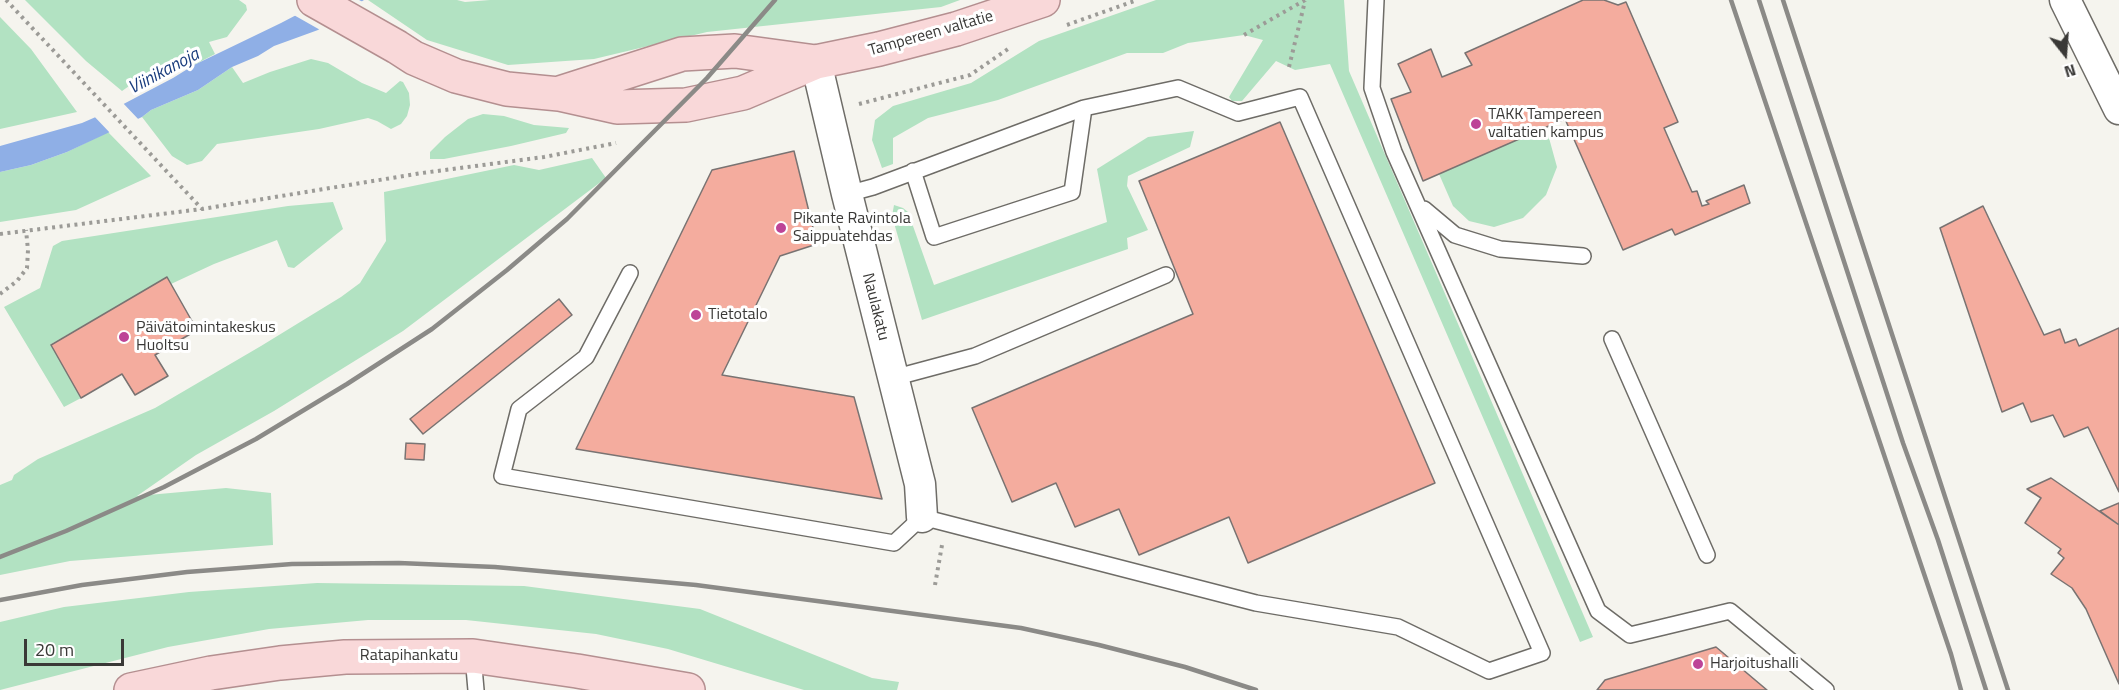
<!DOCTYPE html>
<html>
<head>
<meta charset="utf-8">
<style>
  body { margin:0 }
  #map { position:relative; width:2119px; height:690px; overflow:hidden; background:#f5f4ee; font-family:"Titillium Web",sans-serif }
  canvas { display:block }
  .north { position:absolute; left:2035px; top:24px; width:60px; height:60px; -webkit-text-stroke:4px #fff; paint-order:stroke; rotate:163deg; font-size:16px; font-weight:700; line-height:24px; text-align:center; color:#3a3937 }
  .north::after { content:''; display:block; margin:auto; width:21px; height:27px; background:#3a3937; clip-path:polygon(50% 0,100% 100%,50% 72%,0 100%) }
  .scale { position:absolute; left:24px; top:639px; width:100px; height:27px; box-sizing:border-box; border:3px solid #3a3937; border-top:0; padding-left:8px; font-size:18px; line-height:21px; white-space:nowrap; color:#3a3937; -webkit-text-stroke:4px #fff; paint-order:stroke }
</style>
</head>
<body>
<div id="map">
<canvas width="2119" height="690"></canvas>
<div class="north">N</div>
<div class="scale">20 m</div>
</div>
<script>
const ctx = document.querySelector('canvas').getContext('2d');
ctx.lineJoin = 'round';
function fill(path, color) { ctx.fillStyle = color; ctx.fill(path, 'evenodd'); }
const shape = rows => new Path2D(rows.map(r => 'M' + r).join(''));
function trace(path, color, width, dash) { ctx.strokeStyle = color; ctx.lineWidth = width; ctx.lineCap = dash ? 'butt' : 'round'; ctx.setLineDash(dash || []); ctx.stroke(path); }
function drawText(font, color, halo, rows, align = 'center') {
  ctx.font = font + ' "Titillium Web",sans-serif'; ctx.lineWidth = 6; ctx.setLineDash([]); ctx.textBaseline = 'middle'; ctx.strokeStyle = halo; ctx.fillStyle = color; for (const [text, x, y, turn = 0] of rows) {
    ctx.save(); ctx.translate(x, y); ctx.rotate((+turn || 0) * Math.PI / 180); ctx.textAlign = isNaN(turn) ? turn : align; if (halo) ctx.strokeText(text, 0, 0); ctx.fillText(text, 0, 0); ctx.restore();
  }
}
fill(shape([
  [25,0,239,0,246,5,247,10,227,37,209,42,215,54,194,65,179,57,142,77,122,91,86,61],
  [368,0,457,0,465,2,490,0,960,0,941,7,707,32,594,59,508,65,427,40],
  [1156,0,1344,0,1349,71,1593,637,1580,642,1330,64,1295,70,1276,61,1242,101,1232,101,1229,97,1263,40,1244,35,1188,43,1163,53,1127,53,998,100,928,118,893,138,893,164,882,168,872,140,875,120,893,106,971,83,1039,41],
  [0,17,31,49,77,112,0,129],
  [311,59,328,63,362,83,386,93,400,81,403,82,409,93,410,105,407,116,401,124,391,129,377,121,368,118,319,129,217,144,202,161,187,165,172,156,142,117,151,110,198,90,232,67,243,83,270,72],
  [483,114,504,116,534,125,569,128,566,133,511,146,444,159,430,159,430,152,445,137,468,119],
  [1546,127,1557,167,1546,195,1523,218,1494,227,1469,221,1453,206,1439,174],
  [1194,131,1190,147,1128,176,1127,186,1148,230,1127,238,1128,249,922,320,892,216,894,205,903,208,908,212,934,285,1107,222,1097,169,1148,137],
  [108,132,151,176,76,210,0,222,0,172,31,165,67,152],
  [592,158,606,178,403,331,274,411,196,455,137,496,226,488,271,493,273,545,70,561,0,575,0,485,12,480,14,475,38,459,155,408,261,346,341,297,360,283,386,241,384,192,514,165,539,170],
  [333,202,343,229,294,268,288,267,277,240,214,264,171,284,167,278,51,344,81,398,64,407,4,307,40,288,53,246,62,241,288,206],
  [317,583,524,586,700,609,872,678,899,682,897,690,804,690,668,649,596,634,466,620,368,620,269,629,168,647,0,690,0,622,64,607,189,592]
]), '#b2e2c2');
fill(shape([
  [325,0,364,0,318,30,274,46,258,56,232,67,198,90,151,110,142,117,67,152,31,165,0,172,0,146,82,123,114,109,173,78,194,65,281,23]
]), '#8fafe6');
fill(shape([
  [319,0,359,0,365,3,322,31,292,14],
  [122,102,140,121,111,134,92,114]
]), '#f5f4ee');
const building = shape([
  [1583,0,1604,0,1618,5,1626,2,1678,122,1664,128,1692,192,1697,191,1702,206,1709,204,1706,201,1744,185,1750,203,1675,235,1672,229,1623,250,1565,119,1423,181,1391,99,1411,92,1398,64,1431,49,1442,77,1472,65,1465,53,1583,0],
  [1280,122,1435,483,1248,563,1229,517,1139,555,1119,509,1075,527,1056,483,1012,502,972,408,1193,314,1139,181,1280,122],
  [794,151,817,244,780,256,722,375,854,397,882,499,576,449,712,170,794,151],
  [1983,206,2044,335,2060,329,2065,343,2076,339,2079,346,2119,328,2119,492,2088,427,2064,437,2053,415,2031,422,2023,403,2002,412,1940,228,1983,206],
  [167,277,197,330,155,355,168,376,135,395,122,374,81,398,51,345,167,277],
  [559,299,572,315,423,434,410,419,559,299],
  [406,443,425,444,424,460,405,459,406,443],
  [2051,478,2119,525,2119,684,2086,609,2072,588,2051,574,2064,558,2058,553,2061,549,2025,523,2041,498,2027,489,2051,478],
  [2119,503,2119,525,2100,511,2119,503],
  [1716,647,1767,690,1597,690,1605,680,1716,647]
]);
fill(building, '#f4ac9e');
trace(building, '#797372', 1.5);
const lane = shape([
  [1376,0,1372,88,1394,152,1598,611,1630,635,1730,611,1826,690],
  [913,171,934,237,1072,192,1084,108],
  [1424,209,1455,235,1500,249,1583,256],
  [630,273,586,357,519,409,502,476,894,543,922,517,1256,603,1398,627,1489,671,1542,653,1300,97,1238,113,1178,88,1084,108,873,187,847,194],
  [1612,339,1707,555],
  [893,378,975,356,1166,275],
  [473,656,476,690]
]);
const street = shape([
  [2065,0,2119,109],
  [816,62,847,194,920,484,922,517]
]);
const primary = shape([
  [314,0,397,47,414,58,456,76,507,89,559,94,617,107,686,105,743,93,816,62,879,49,956,29,1043,0],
  [560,93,682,54,735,51,816,62],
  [131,690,211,673,280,663,345,657,473,656,577,671,688,690]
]);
trace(lane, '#6e6c67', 18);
trace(street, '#6e6c67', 33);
trace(primary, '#b48f90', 36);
trace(shape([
  [6,0,202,209],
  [1067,25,1137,0],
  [1244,35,1305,0],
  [1289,67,1305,1],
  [859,104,970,75,1008,49],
  [0,234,202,209,422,173,544,157,616,143],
  [0,294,17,281,27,268,28,250,26,230],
  [935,585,942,545]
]), '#9c9b97', 4, [3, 4.5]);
trace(lane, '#fff', 15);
trace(street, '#fff', 30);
trace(primary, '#f9d8d9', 33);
trace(shape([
  [1731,0,1951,654,1961,690],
  [1759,0,1903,443,1938,540,1986,690],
  [1783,0,2008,690],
  [0,557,66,531,164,487,256,439,347,384,432,329,507,270,567,219,707,78,775,0],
  [0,600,82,585,187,572,292,564,399,563,495,567,696,585,1021,628,1099,645,1185,667,1256,690]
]), '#8b8a87', 4.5);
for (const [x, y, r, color] of [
  [1476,124,6,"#bd4497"],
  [781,228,6,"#bd4497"],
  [696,315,6,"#bd4497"],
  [124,337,6,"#bd4497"],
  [1698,664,6,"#bd4497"]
]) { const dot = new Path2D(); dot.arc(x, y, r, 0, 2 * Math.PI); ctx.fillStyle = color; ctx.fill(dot); trace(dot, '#fff', 2); }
drawText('16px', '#3a3937', '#fff', [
  ["Tampereen valtatie",931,34,-16],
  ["Naulakatu",875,307,76],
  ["Ratapihankatu",409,656]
]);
drawText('16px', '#3a3937', '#fff', [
  ["TAKK Tampereen",1488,115],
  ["valtatien kampus",1488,133],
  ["Pikante Ravintola",793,219],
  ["Saippuatehdas",793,237],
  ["Tietotalo",708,315],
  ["Päivätoimintakeskus",136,328],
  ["Huoltsu",136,346],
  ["Harjoitushalli",1710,664]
], 'left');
drawText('italic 18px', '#1a3d7e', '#fff', [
  ["Viinikanoja",164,72,-28]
]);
</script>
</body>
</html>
